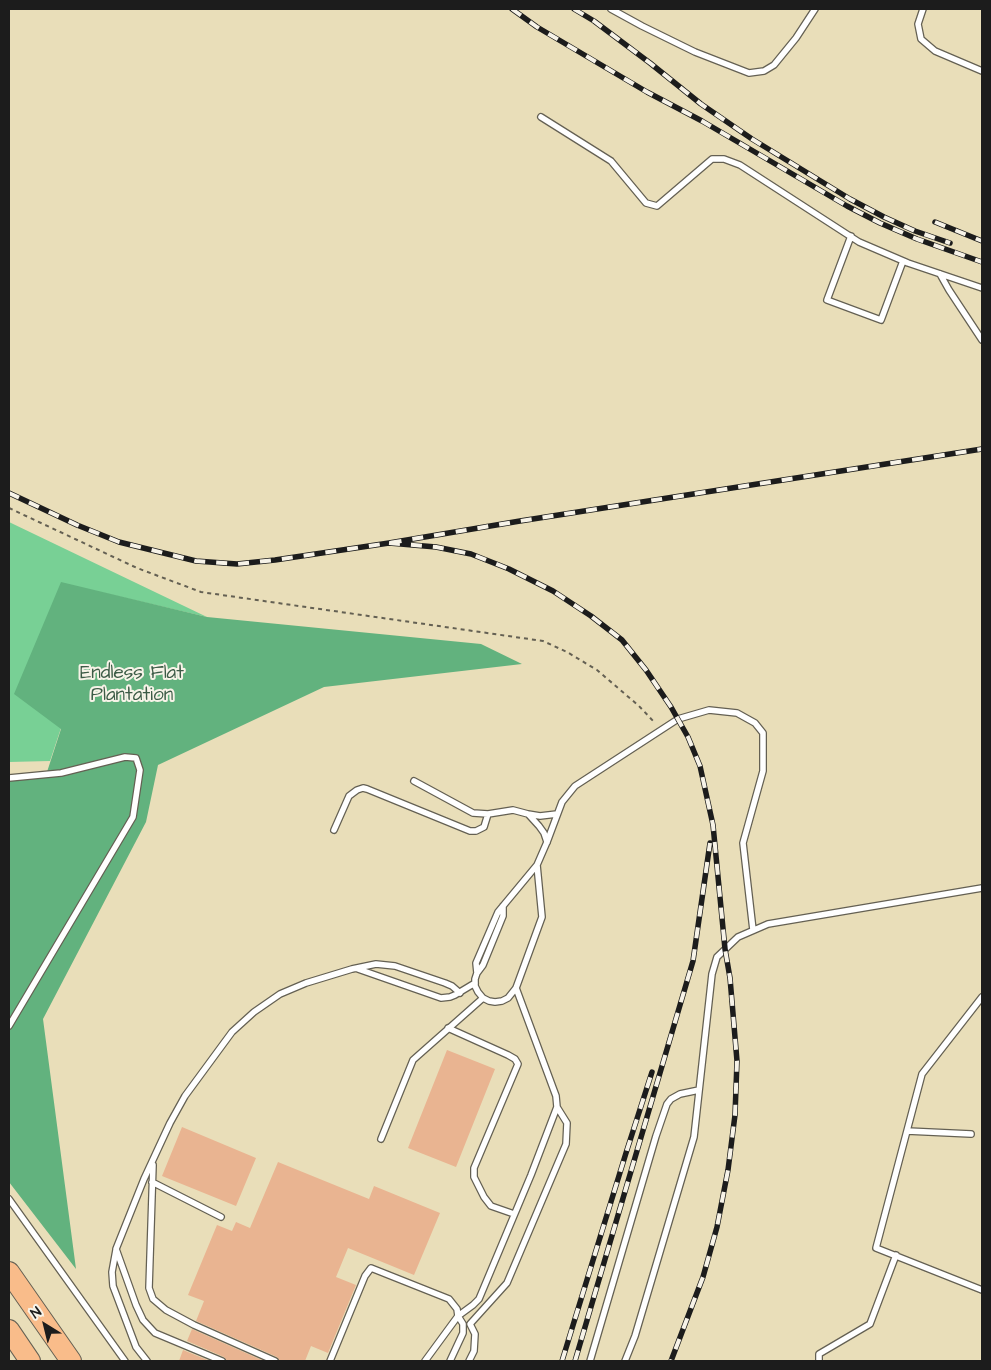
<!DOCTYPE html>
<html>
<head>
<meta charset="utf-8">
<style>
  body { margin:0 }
  #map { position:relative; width:991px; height:1370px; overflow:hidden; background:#e9deb9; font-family:"Architects Daughter",sans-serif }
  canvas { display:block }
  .frame { position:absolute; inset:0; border:10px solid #1c1c1c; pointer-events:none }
  .north { position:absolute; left:20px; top:1300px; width:50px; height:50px; -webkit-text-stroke:4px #f7f3e8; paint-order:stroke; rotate:324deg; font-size:14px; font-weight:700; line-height:20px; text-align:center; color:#1c1c1c }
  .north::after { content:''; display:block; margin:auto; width:18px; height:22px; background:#1c1c1c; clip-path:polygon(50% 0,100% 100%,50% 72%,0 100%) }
</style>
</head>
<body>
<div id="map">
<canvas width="991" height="1370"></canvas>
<div class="frame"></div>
<div class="north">N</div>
</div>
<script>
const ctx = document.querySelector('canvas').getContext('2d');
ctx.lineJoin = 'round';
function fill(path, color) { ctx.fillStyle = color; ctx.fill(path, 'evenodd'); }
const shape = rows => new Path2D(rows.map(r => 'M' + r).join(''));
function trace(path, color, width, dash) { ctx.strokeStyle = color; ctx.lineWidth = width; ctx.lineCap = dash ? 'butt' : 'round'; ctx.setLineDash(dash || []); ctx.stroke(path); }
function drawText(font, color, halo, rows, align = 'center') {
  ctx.font = font + ' "Architects Daughter",sans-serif'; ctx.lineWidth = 4; ctx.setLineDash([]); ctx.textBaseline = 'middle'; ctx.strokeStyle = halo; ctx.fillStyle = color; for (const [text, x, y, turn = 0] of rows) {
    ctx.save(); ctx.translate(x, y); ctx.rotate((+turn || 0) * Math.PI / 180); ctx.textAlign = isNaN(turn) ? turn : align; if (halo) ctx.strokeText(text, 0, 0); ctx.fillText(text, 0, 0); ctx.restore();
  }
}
fill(shape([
  [9,522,207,617,61,583,61,728,50,761,9,762]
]), '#78d095');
fill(shape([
  [61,582,207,617,481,644,522,664,324,687,158,765,146,822,43,1019,76,1269,9,1182,9,780,47,772,61,729,14,694]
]), '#62b27e');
fill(shape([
  [447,1050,495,1069,456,1167,408,1148],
  [182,1127,256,1158,236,1206,162,1176],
  [278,1162,369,1199,374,1186,440,1213,414,1275,348,1248,336,1277,356,1285,328,1353,311,1346,305,1361,280,1361,277,1357,196,1321,204,1301,188,1295,217,1225,232,1231,236,1222,250,1228],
  [192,1329,264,1361,227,1361,224,1357,187,1341],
  [183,1350,210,1361,179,1361]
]), '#e9b491');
const lane = shape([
  [611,9,642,26,695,52,749,73,764,71,774,65,796,38,815,9],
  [923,9,918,24,921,39,935,51,982,71],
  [541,117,611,161,646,203,657,206,712,159,724,159,740,165,859,242,908,263,982,288],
  [851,236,827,300,881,320,903,261],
  [940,274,949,290,982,340],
  [9,778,61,773,125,757,136,758,140,770,133,817,9,1026],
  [414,781,473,813,488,814,513,810,528,814,540,816,557,814],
  [529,815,539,826,544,833,547,842],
  [334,830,349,796,357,790,363,788,367,789,470,831,476,831,484,827,488,814],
  [503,906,503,916,483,965,477,973,475,979,475,986,478,992,483,998,489,1001,495,1002,502,1001,508,998,516,988,542,917,537,865,547,842,562,802,575,786,678,719,709,710,737,713,755,723,763,733,763,771,743,843,753,930],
  [358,969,441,998,450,997,455,995,475,983],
  [477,973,476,963,498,912,537,865],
  [982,997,922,1074,876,1248,982,1290],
  [448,1028,508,1055,515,1059,518,1064,474,1168,474,1177,484,1197,491,1206,514,1214],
  [907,1131,971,1134],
  [381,1139,413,1060,483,998],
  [153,1165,149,1288,153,1299,166,1310,194,1325,275,1361],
  [152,1182,221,1217],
  [9,1199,125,1361],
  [116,1250,112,1272,113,1286,136,1347,147,1361],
  [222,1361,155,1333,143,1320,136,1305,116,1249,144,1179,170,1123,185,1096,232,1032,254,1012,280,994,306,983,352,969,376,964,395,966,445,983,452,986,460,993],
  [330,1361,365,1276,371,1268,449,1299,457,1309,458,1316,425,1361],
  [450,1361,463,1333,463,1324,458,1316,473,1305,479,1299,531,1175,557,1107,556,1096,516,988],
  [469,1361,474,1351,475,1334,470,1324,507,1283,566,1144,567,1123,557,1107],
  [590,1361,656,1136,667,1104,671,1099,680,1094,699,1090],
  [625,1361,635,1336,694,1137,712,974,717,957,738,937,768,924,982,888],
  [819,1361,819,1354,870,1324,896,1255]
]);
const highway = shape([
  [9,1272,71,1361],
  [9,1330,30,1361]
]);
trace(lane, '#646053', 8);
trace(highway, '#646053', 22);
trace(shape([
  [9,508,137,568,201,592,543,641,567,652,597,670,639,706,655,723]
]), '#646053', 2, [4, 4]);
trace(lane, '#fff', 5.5);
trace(highway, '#f9bc8a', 20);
const rail = shape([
  [512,9,537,27,647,92,702,121,847,206,880,223,917,239,982,262],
  [574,9,594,21,650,63,701,104,752,139,850,199,884,217,915,231,950,243],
  [935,222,982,241],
  [9,493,77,525,119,542,196,561,237,564,275,560,389,543,520,521,982,449],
  [389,543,436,547,471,554,509,569,553,591,591,616,622,640,646,670,671,707,688,737,700,766,713,825,725,949,730,978,737,1061,735,1115,728,1170,717,1227,703,1277,671,1361],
  [562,1361,626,1153,652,1072],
  [575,1361,693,961,710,843]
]);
trace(rail, '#1c1c1c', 5.5);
trace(rail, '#f7f3e8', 4, [11]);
drawText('19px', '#3c5b46', '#f7f3e8', [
  ["Endless Flat",132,674],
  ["Plantation",132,696]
]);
</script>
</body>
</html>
